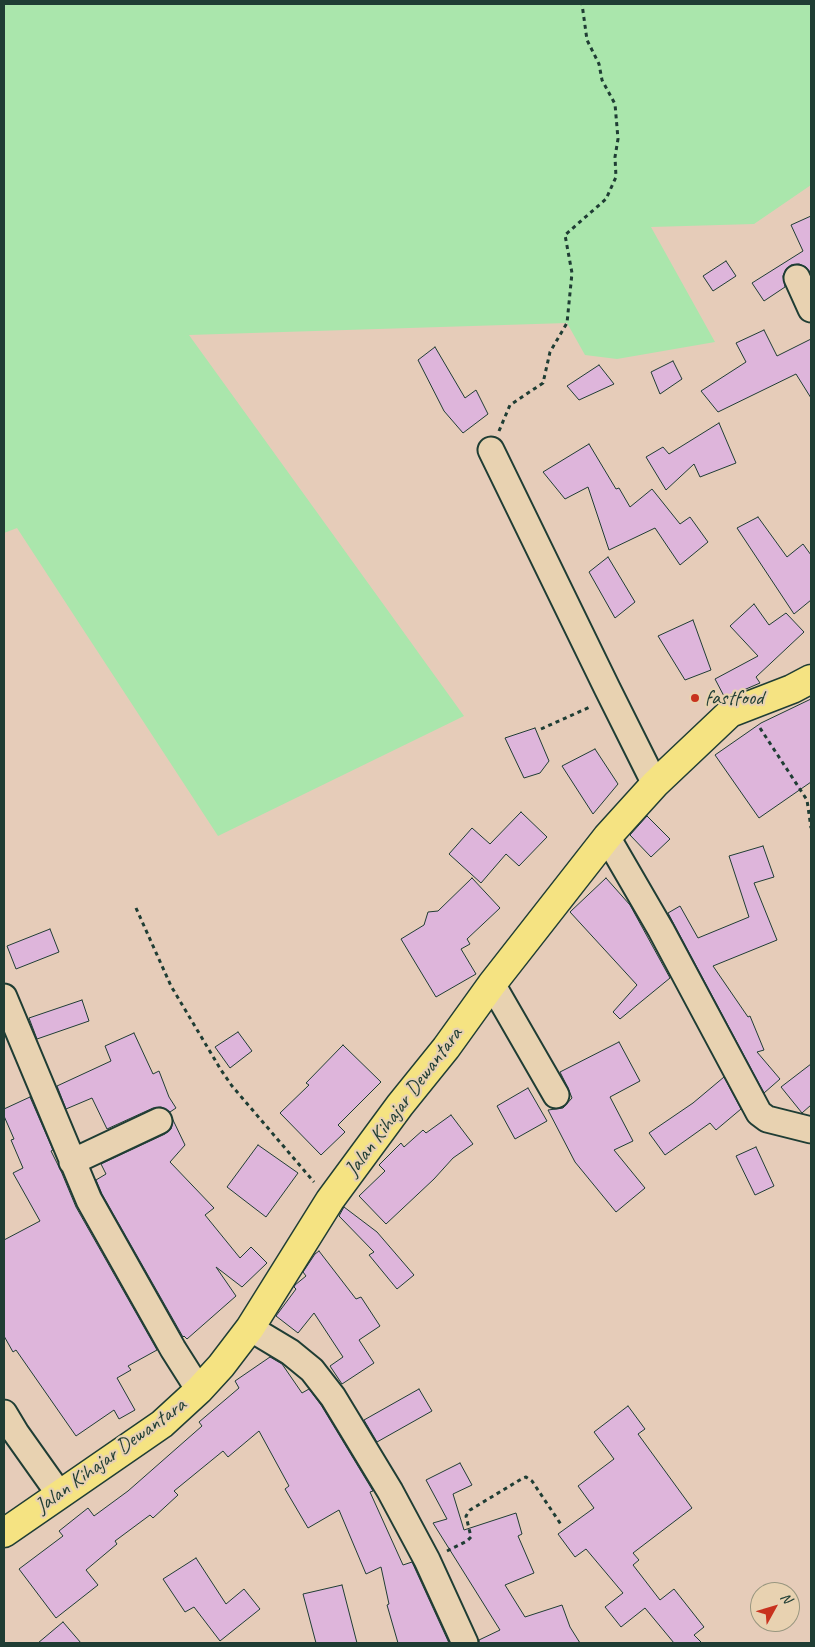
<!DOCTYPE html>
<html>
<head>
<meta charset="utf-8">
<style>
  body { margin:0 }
  #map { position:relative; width:815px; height:1647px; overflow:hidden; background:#e6ccb9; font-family:Caveat,sans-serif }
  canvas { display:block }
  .frame { position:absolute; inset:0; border:5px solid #1f3d34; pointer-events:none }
  .north { position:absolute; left:750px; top:1582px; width:50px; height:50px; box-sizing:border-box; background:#e8d2b1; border:1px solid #98967f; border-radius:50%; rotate:51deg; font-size:14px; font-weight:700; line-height:20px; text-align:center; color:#1f3d34 }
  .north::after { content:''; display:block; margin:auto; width:18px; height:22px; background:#c8321e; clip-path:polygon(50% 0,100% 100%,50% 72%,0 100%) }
</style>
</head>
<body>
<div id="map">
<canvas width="815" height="1647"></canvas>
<div class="frame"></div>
<div class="north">N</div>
</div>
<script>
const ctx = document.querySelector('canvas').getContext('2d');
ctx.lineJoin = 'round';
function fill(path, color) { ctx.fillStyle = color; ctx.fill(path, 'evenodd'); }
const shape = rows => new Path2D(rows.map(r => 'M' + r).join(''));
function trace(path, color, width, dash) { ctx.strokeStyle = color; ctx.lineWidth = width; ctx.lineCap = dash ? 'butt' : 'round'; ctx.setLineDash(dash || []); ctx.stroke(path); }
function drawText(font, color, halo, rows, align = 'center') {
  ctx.font = font + ' Caveat,sans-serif'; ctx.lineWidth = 4.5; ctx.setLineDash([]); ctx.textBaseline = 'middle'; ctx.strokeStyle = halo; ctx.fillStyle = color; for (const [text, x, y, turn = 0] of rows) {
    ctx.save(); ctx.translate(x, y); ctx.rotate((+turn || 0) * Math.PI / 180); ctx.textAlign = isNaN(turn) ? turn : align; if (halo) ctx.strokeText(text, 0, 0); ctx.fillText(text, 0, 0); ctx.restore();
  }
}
fill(shape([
  [4,4,811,4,811,185,754,224,651,227,715,342,617,359,585,355,567,323,189,335,464,716,218,836,17,528,4,533]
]), '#aae6ac');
const building = shape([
  [811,216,811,271,810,272,806,267,799,264,791,265,786,269,783,276,785,287,764,301,752,283,803,251,791,225,811,216],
  [726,261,736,276,713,291,703,276,726,261],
  [764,330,777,356,811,339,811,398,796,374,718,412,701,391,746,362,736,343,764,330],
  [435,347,465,398,476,390,488,414,463,433,444,411,418,360,435,347],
  [673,361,682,379,660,394,651,372,673,361],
  [599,365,614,384,579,400,567,386,599,365],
  [719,423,736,463,700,477,694,464,666,490,646,457,663,447,669,454,719,423],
  [589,444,616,489,619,488,630,507,652,489,680,524,690,517,708,542,680,565,655,528,609,550,588,487,565,499,543,472,589,444],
  [758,517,787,557,803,544,811,555,811,600,794,614,737,528,758,517],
  [608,557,635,602,615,618,589,572,608,557],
  [754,604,769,625,786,613,804,632,756,677,760,683,725,698,715,679,758,656,730,626,754,604],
  [693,620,711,670,685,680,658,636,693,620],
  [811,699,811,782,759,818,715,755,761,723,811,699],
  [535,728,549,761,540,773,524,778,505,738,535,728],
  [595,749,618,784,593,814,562,766,595,749],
  [521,812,547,837,519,866,506,854,481,883,449,854,472,828,490,844,521,812],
  [647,816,670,839,651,857,630,835,647,816],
  [763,846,774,877,754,883,777,940,713,966,748,1017,750,1016,764,1050,757,1052,780,1079,764,1093,668,913,680,906,698,938,749,917,729,856,763,846],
  [472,878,500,908,467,939,470,944,461,949,476,974,436,997,401,939,424,925,428,912,438,911,472,878],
  [606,878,630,905,670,978,620,1019,613,1012,637,985,570,912,606,878],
  [50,929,59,952,16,969,7,946,50,929],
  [82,1000,89,1021,37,1039,29,1018,82,1000],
  [238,1032,252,1051,230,1068,215,1047,238,1032],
  [134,1033,153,1074,159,1071,169,1097,176,1108,170,1112,161,1107,153,1108,107,1129,92,1098,66,1109,57,1086,111,1061,105,1046,134,1033],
  [619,1042,640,1081,610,1097,633,1141,614,1150,645,1188,616,1212,575,1162,548,1110,563,1108,572,1098,568,1088,560,1072,619,1042],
  [343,1045,381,1082,338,1125,345,1132,321,1155,280,1113,309,1085,306,1083,343,1045],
  [811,1064,811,1105,802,1113,781,1087,811,1064],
  [724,1077,741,1109,716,1130,710,1123,665,1155,649,1133,693,1103,724,1077],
  [528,1088,547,1121,515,1139,497,1106,528,1088],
  [30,1097,53,1150,51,1151,61,1171,76,1207,157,1350,128,1366,131,1370,117,1378,135,1410,119,1419,114,1410,76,1436,16,1350,13,1352,4,1336,4,1240,40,1221,13,1173,23,1168,11,1140,14,1139,4,1116,4,1109,30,1097],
  [451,1115,473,1144,453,1158,434,1179,386,1224,359,1196,385,1171,379,1165,401,1143,404,1147,423,1130,426,1133,451,1115],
  [173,1120,185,1145,170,1162,214,1208,205,1215,240,1258,251,1247,267,1263,242,1287,216,1267,236,1296,187,1339,184,1336,183,1337,102,1194,96,1180,106,1174,101,1164,165,1134,171,1129,173,1120],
  [258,1145,298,1173,266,1217,227,1187,258,1145],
  [756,1147,774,1186,755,1195,736,1156,756,1147],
  [344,1207,377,1232,414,1275,397,1289,369,1255,374,1252,339,1216,344,1207],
  [319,1251,356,1299,361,1297,380,1326,359,1340,374,1363,342,1384,330,1366,343,1357,314,1313,298,1333,276,1316,296,1289,294,1287,295,1285,306,1276,303,1272,315,1254,319,1251],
  [270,1357,282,1364,302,1393,309,1389,321,1405,373,1491,370,1492,403,1565,412,1562,449,1643,398,1643,387,1605,389,1604,381,1567,366,1574,339,1510,308,1528,285,1489,289,1486,259,1431,228,1457,223,1451,174,1491,178,1495,153,1518,150,1515,115,1541,117,1544,86,1570,98,1585,56,1618,19,1569,63,1536,59,1531,88,1508,94,1516,128,1491,202,1426,199,1422,239,1388,235,1381,270,1357],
  [419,1389,432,1411,377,1442,364,1420,419,1389],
  [628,1406,645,1429,638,1434,692,1508,633,1553,639,1560,633,1565,660,1600,674,1589,704,1627,694,1635,702,1643,674,1643,645,1608,621,1627,605,1607,623,1593,586,1549,575,1557,558,1534,594,1508,578,1486,614,1459,594,1432,628,1406],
  [460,1463,472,1485,453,1494,464,1530,516,1513,522,1534,518,1536,534,1573,505,1585,525,1617,562,1605,570,1627,580,1643,479,1643,479,1640,500,1630,433,1523,447,1519,426,1480,460,1463],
  [196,1558,226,1604,244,1589,260,1609,220,1641,194,1607,185,1612,163,1579,196,1558],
  [342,1585,357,1643,316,1643,303,1594,342,1585],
  [63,1622,81,1643,38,1643,63,1622]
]);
fill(building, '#deb5db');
trace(building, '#1f3d34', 1);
const minor = shape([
  [797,278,811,309],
  [491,450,607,688,655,784],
  [607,837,661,930,759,1113,767,1119,811,1130],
  [492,984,556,1095],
  [4,997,89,1200,173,1349,199,1390],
  [72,1162,159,1121],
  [250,1328,290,1352,312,1370,333,1397,390,1491,427,1560,465,1643],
  [4,1413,16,1433,60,1495]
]);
const primary = shape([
  [4,1533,162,1424,199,1390,221,1366,250,1328,330,1200,400,1105,446,1048,492,984,607,837,655,784,730,713,792,689,811,679]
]);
trace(minor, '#1f3d34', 29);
trace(primary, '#1f3d34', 31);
trace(shape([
  [499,431,510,405,543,383,550,352,567,323,572,273,565,235,606,199,616,177,615,157,618,139,615,104,602,80,599,64,587,40,582,4],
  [760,728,807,800,811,828],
  [541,729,590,707],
  [136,908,171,986,221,1070,232,1086,314,1182],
  [447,1551,467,1541,471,1537,466,1516,470,1510,523,1478,526,1477,532,1481,562,1526]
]), '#1f3d34', 3, [4, 4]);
trace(minor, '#e8d2b1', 25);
trace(primary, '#f5e382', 28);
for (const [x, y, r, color] of [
  [695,698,5,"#c8321e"]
]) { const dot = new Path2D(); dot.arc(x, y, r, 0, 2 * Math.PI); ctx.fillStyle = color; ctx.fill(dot); trace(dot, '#e8d2b1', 2); }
drawText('21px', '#1f3d34', '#e8d2b1', [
  ["fastfood",705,698]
], 'left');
drawText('21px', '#1f3d34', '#e8d2b1', [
  ["Jalan Kihajar Dewantara",404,1102,-53],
  ["Jalan Kihajar Dewantara",111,1456,-36]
]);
</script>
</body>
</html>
